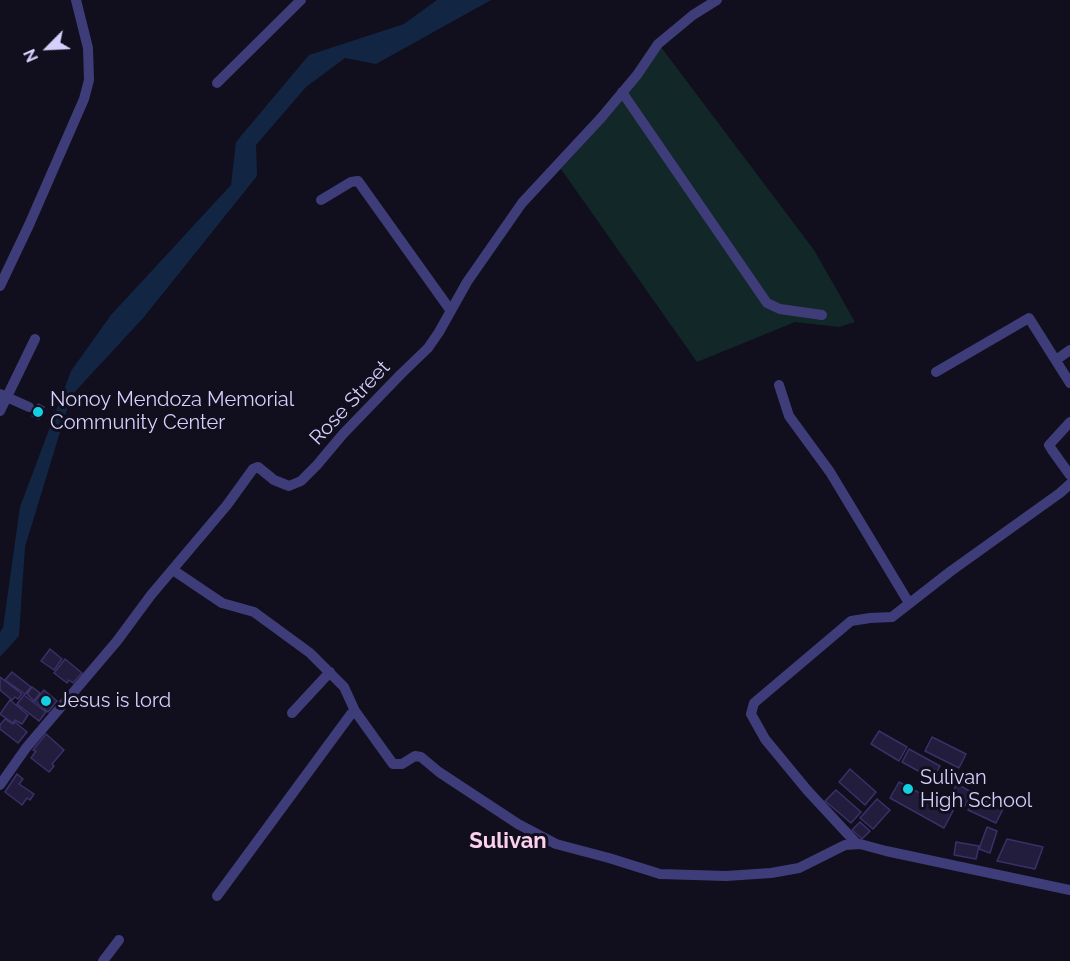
<!DOCTYPE html>
<html>
<head>
<meta charset="utf-8">
<style>
  body { margin:0 }
  #map { position:relative; width:1070px; height:961px; overflow:hidden; background:#110e1e; font-family:Raleway,sans-serif }
  canvas { display:block }
  .north { position:absolute; left:18px; top:18px; width:60px; height:60px; -webkit-text-stroke:4px #110e1e; paint-order:stroke; rotate:246deg; font-size:16px; font-weight:700; line-height:24px; text-align:center; color:#d4d0fb }
  .north::after { content:''; display:block; margin:auto; width:21px; height:27px; background:#d4d0fb; clip-path:polygon(50% 0,100% 100%,50% 72%,0 100%) }
</style>
</head>
<body>
<div id="map">
<canvas width="1070" height="961"></canvas>
<div class="north">N</div>
</div>
<script>
const ctx = document.querySelector('canvas').getContext('2d');
ctx.lineJoin = 'round';
function fill(path, color) { ctx.fillStyle = color; ctx.fill(path, 'evenodd'); }
const shape = rows => new Path2D(rows.map(r => 'M' + r).join(''));
function trace(path, color, width, dash) { ctx.strokeStyle = color; ctx.lineWidth = width; ctx.lineCap = dash ? 'butt' : 'round'; ctx.setLineDash(dash || []); ctx.stroke(path); }
function drawText(font, color, halo, rows, align = 'center') {
  ctx.font = font + ' Raleway,sans-serif'; ctx.lineWidth = 6; ctx.setLineDash([]); ctx.textBaseline = 'middle'; ctx.strokeStyle = halo; ctx.fillStyle = color; for (const [text, x, y, turn = 0] of rows) {
    ctx.save(); ctx.translate(x, y); ctx.rotate((+turn || 0) * Math.PI / 180); ctx.textAlign = isNaN(turn) ? turn : align; if (halo) ctx.strokeText(text, 0, 0); ctx.fillText(text, 0, 0); ctx.restore();
  }
}
fill(shape([
  [661,47,814,250,855,322,839,327,795,322,697,362,561,169,603,123,622,100,764,304,782,305,770,299,628,92]
]), '#122727');
fill(shape([
  [437,0,491,0,376,64,345,58,306,87,256,145,257,176,144,317,71,396,25,547,19,636,0,657,0,632,3,628,20,507,71,371,111,315,231,185,236,142,309,55,404,24]
]), '#122643');
const building = shape([
  [38,404,44,407,39,419,32,416,38,404],
  [50,649,62,659,54,670,41,661,50,649],
  [65,659,82,673,73,683,69,680,67,683,54,673,65,659],
  [12,672,31,687,25,694,5,680,12,672],
  [0,677,22,694,18,699,15,697,12,700,0,690,0,677],
  [32,687,40,693,34,701,27,694,32,687],
  [44,690,57,701,48,712,35,701,44,690],
  [24,695,46,712,39,721,17,704,24,695],
  [10,700,28,715,22,724,15,720,13,723,0,714,10,700],
  [5,719,13,724,15,722,27,732,18,743,0,729,0,725,5,719],
  [879,731,907,747,899,761,871,744,879,731],
  [46,734,64,750,52,764,54,766,49,772,31,758,36,751,33,750,46,734],
  [932,737,966,754,959,768,925,751,932,737],
  [909,749,940,766,933,779,902,762,909,749],
  [850,769,876,792,865,805,839,782,850,769],
  [17,774,23,779,19,784,34,794,30,800,27,798,22,805,5,792,17,774],
  [899,782,953,811,944,828,890,798,899,782],
  [957,784,973,793,964,807,949,799,957,784],
  [836,790,861,812,851,823,825,801,836,790],
  [974,796,1003,809,996,823,968,810,974,796],
  [877,799,890,810,873,829,860,818,877,799],
  [860,822,870,831,862,839,852,830,860,822],
  [987,827,997,831,990,853,979,849,987,827],
  [1007,839,1043,847,1035,869,997,861,1007,839],
  [956,842,979,846,976,859,954,855,956,842]
]);
fill(building, '#221c3d');
trace(building, '#3b3067', 1.5);
trace(shape([
  [217,83,301,0],
  [622,92,767,303,780,309,822,315],
  [321,200,351,182,358,181,451,311],
  [0,286,29,225,84,99,89,80,88,48,76,0],
  [1056,360,1070,350],
  [936,372,1029,318,1070,383],
  [779,385,789,416,830,472,909,603],
  [0,394,29,407],
  [0,411,35,339],
  [1070,422,1049,445,1052,450,1070,475],
  [173,570,222,603,254,612,310,653,344,687,355,711,393,764,402,764,415,756,421,757,439,772,518,824,556,844,609,858,660,874,726,876,771,873,799,868,845,845,860,844,886,851,1070,890],
  [292,713,330,672],
  [0,785,26,748,117,641,151,595,227,505,253,469,258,467,274,480,289,486,301,481,317,465,343,434,401,374,428,348,439,332,467,282,522,203,601,118,637,75,658,44,693,15,717,0],
  [857,844,807,790,765,739,751,714,754,703,851,621,870,618,892,617,951,571,1060,493,1070,484],
  [217,896,351,714,355,711],
  [103,961,119,940]
]), '#3f3d79', 10);
for (const [x, y, r, color] of [
  [38,412,6,"#14cfe2"],
  [46,701,6,"#14cfe2"],
  [908,789,6,"#14cfe2"]
]) { const dot = new Path2D(); dot.arc(x, y, r, 0, 2 * Math.PI); ctx.fillStyle = color; ctx.fill(dot); trace(dot, '#110e1e', 2); }
drawText('20px', '#d4d0fb', '#110e1e', [
  ["Nonoy Mendoza Memorial",50,400],
  ["Community Center",50,423],
  ["Jesus is lord",58,701],
  ["Sulivan",920,778],
  ["High School",920,801]
], 'left');
drawText('20px', '#d4d0fb', '#110e1e', [
  ["Rose Street",350,403,-47]
]);
drawText('bold 22px', '#fbd1ec', '#110e1e', [
  ["Sulivan",508,841]
]);
</script>
</body>
</html>
